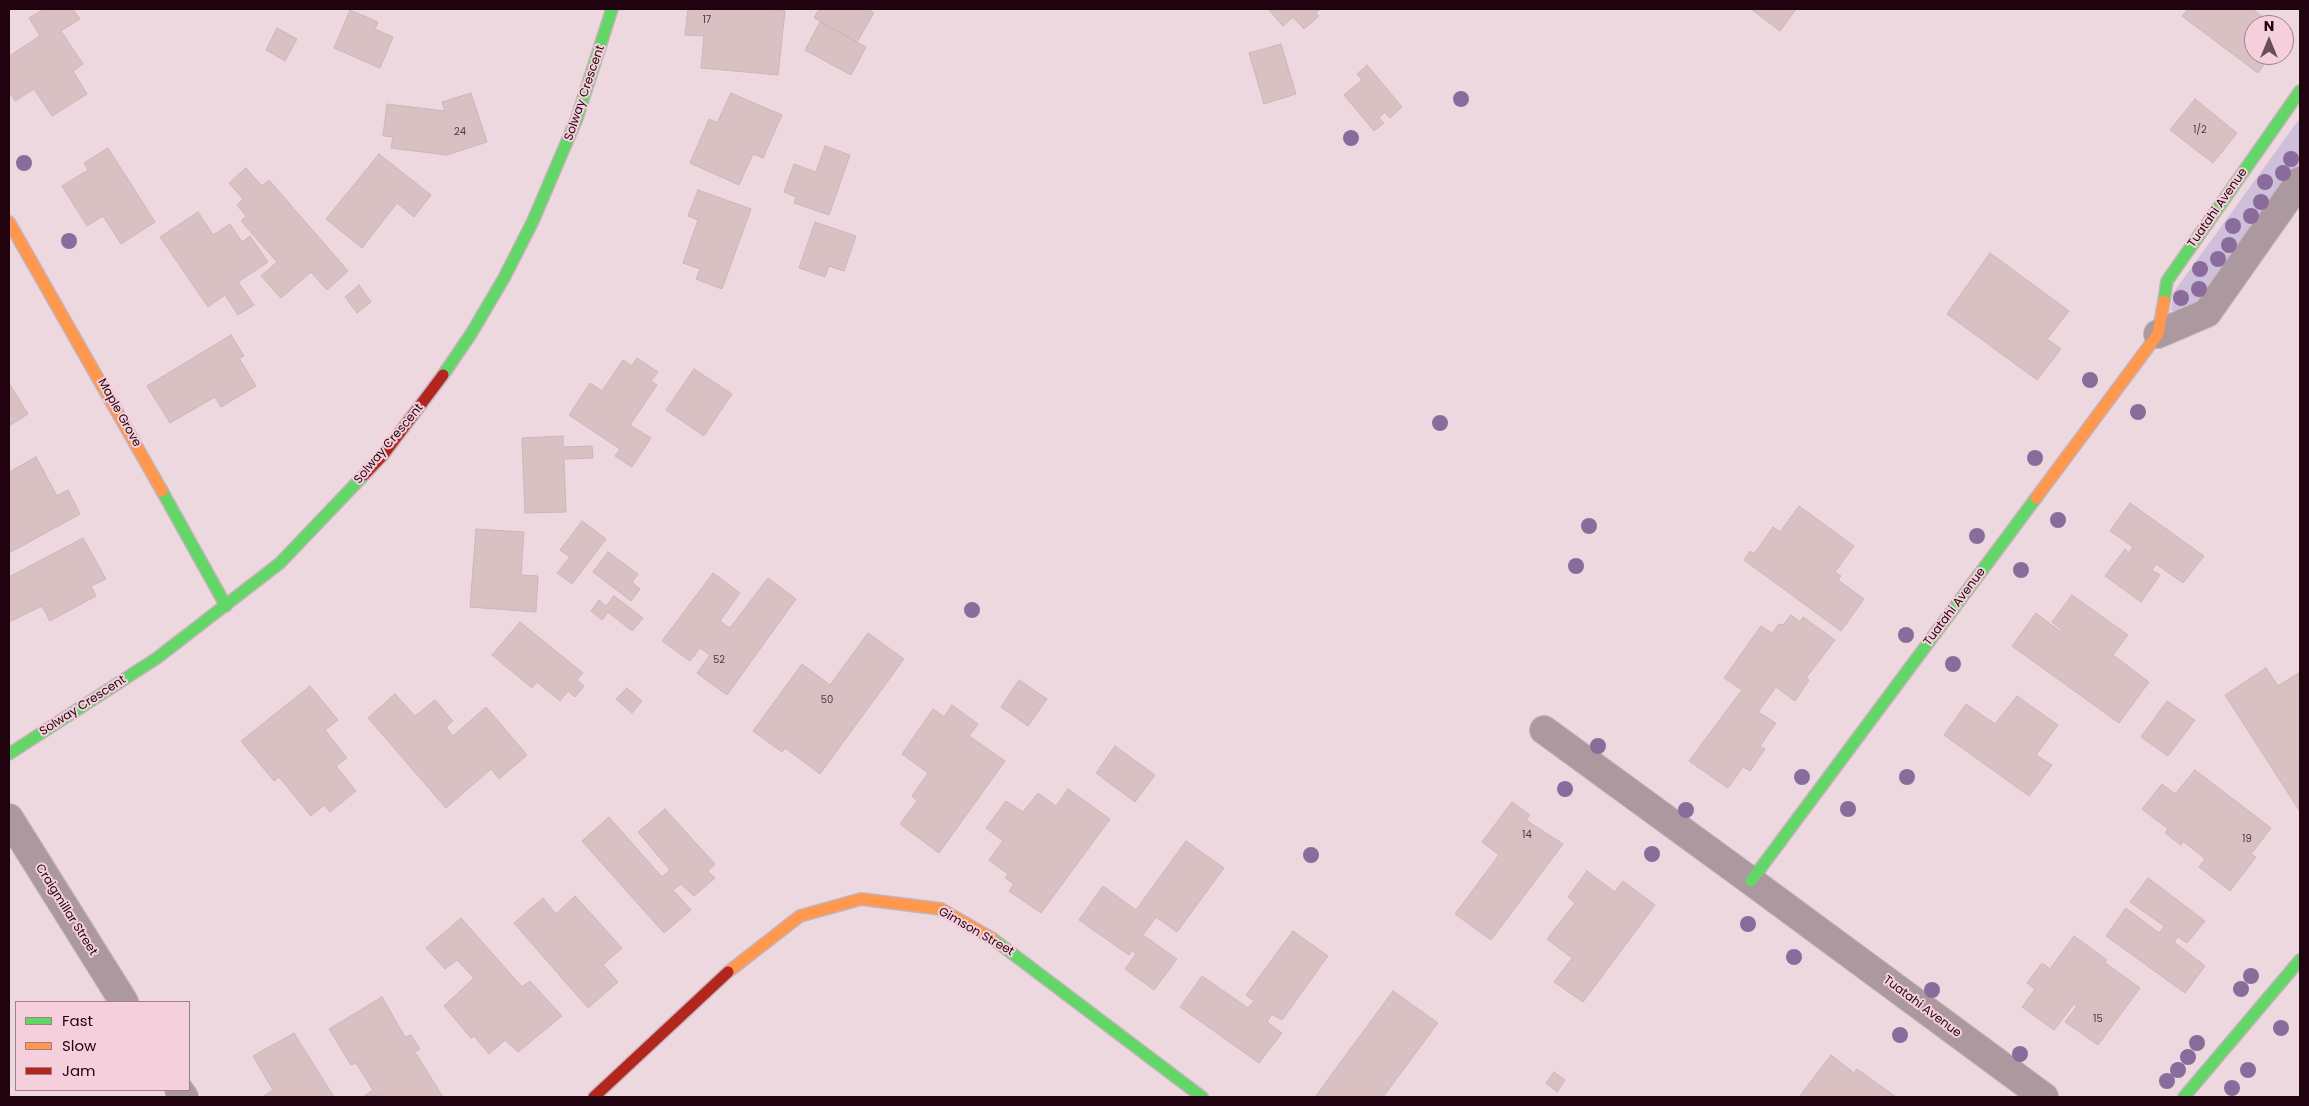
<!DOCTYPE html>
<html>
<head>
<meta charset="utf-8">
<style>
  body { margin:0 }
  #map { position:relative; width:2309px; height:1106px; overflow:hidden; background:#edd8df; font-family:Poppins,sans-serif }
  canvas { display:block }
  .frame { position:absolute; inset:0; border:10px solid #20030f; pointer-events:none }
  .legend { position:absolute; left:15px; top:1001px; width:175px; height:90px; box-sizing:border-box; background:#f5d0dc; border:1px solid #a07e8a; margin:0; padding:6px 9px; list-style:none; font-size:15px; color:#20030f }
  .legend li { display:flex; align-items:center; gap:10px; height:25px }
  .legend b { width:25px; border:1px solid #a07e8a }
  .north { position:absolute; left:2244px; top:15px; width:50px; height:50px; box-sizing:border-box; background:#f5d0dc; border:1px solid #a07e8a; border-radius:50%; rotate:0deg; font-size:14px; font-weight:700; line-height:20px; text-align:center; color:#20030f }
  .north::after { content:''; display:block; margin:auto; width:18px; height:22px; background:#684e58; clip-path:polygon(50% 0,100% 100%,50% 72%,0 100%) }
</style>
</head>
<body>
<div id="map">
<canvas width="2309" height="1106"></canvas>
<div class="frame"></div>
<ul class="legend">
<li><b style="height:6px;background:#63d668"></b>Fast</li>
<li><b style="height:6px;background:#ff974d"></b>Slow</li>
<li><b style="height:6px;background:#b3261e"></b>Jam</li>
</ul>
<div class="north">N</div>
</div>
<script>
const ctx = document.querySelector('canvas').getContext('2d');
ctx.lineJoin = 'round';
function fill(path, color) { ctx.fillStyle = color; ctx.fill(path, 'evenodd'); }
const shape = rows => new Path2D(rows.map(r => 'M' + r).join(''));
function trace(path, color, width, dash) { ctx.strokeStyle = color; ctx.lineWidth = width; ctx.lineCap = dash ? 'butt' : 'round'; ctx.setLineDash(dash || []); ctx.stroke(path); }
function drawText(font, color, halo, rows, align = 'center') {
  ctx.font = font + ' Poppins,sans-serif'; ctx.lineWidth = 4; ctx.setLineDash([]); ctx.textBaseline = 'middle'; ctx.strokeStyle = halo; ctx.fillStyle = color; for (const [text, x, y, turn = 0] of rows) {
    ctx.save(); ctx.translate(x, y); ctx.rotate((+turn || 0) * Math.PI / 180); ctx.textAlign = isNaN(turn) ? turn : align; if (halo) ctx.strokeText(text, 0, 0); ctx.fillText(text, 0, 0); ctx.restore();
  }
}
fill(shape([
  [2300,118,2300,163,2194,309,2181,315,2171,310,2173,293]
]), '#d0bfdb');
const building = shape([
  [44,9,73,9,80,19,61,31,83,64,73,71,87,94,52,116,34,89,15,101,9,91,9,56,40,36,29,18,44,9],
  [688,9,763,9,785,11,778,75,701,68,704,36,685,35,688,9],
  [819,9,867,9,874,13,857,42,814,18,819,9],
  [1268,9,1320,9,1316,13,1319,16,1304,29,1293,17,1283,26,1268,9],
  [1751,9,1796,9,1780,31,1751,9],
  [2188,9,2257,9,2255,11,2270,22,2268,25,2254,25,2254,55,2271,55,2258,73,2182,16,2188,9],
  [350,10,378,22,375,29,393,37,380,68,334,48,350,10],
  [820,22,866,47,851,75,805,50,820,22],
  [277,28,297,39,285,61,266,50,277,28],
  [1281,44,1296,94,1264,104,1249,53,1281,44],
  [1367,65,1402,107,1390,118,1385,112,1379,118,1384,123,1374,131,1344,95,1362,80,1357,74,1367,65],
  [471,93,487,142,447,155,391,148,393,137,383,136,387,104,445,111,442,102,471,93],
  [731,93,782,115,763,158,753,154,739,185,690,163,709,119,717,123,731,93],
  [2195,99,2237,133,2213,163,2170,130,2195,99],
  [825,146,850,155,829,215,794,203,796,197,784,192,794,164,816,172,825,146],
  [108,148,155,222,121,244,103,216,87,226,62,186,88,170,84,163,108,148],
  [379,154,431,195,414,217,397,203,362,248,326,219,379,154],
  [246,168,262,186,269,180,348,271,327,290,311,272,281,298,261,276,277,262,241,221,246,216,237,205,243,199,229,183,246,168],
  [698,190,751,209,722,289,696,279,700,269,683,263,698,220,688,216,698,190],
  [198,212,213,235,230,224,242,242,250,236,268,262,238,282,254,305,238,315,225,295,208,307,160,237,198,212],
  [815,222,856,236,844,271,829,266,825,277,799,268,815,222],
  [1990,253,2069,311,2047,339,2061,349,2037,380,1947,314,1990,253],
  [359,285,371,302,357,313,345,297,359,285],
  [231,335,244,356,239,358,256,386,221,407,215,397,170,423,147,386,231,335],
  [637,358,658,372,651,381,657,385,630,425,651,438,632,467,615,456,620,449,569,415,590,383,602,391,623,360,632,366,637,358],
  [694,369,732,394,704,436,666,410,694,369],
  [9,383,28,414,9,426,9,383],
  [563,436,563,447,592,446,593,458,564,459,566,512,525,513,522,438,563,436],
  [36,457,57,496,68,490,80,514,9,553,9,499,11,497,9,492,9,472,36,457],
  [2130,503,2204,556,2183,583,2156,564,2152,570,2160,575,2141,602,2105,576,2125,549,2129,553,2133,547,2110,531,2130,503],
  [1799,506,1854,546,1835,572,1841,576,1838,580,1864,599,1841,631,1744,560,1750,551,1754,554,1773,527,1780,532,1799,506],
  [582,521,606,539,572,584,557,573,570,557,560,550,582,521],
  [476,529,524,532,521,575,538,576,536,612,470,607,476,529],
  [83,538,106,579,91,586,96,596,50,621,42,606,9,622,9,577,83,538],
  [608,552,638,574,632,582,640,589,631,601,593,572,608,552],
  [713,573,740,593,720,621,730,628,768,578,796,599,727,695,697,673,710,655,700,648,690,661,662,641,713,573],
  [2072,595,2128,635,2113,655,2149,682,2119,723,2012,646,2036,613,2061,632,2062,630,2052,622,2072,595],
  [614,596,643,618,632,631,608,612,602,620,591,611,599,600,606,606,614,596],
  [1791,615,1800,622,1803,617,1835,640,1806,678,1809,680,1795,701,1776,687,1758,712,1776,723,1760,746,1765,749,1750,771,1743,767,1728,788,1689,761,1742,690,1724,678,1761,626,1772,633,1779,624,1783,625,1791,615],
  [520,622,583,673,577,680,584,686,575,697,568,691,560,701,537,682,532,688,492,655,520,622],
  [868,633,904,659,820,774,785,748,782,752,753,731,802,664,830,685,868,633],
  [2266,668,2278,686,2300,672,2299,810,2225,695,2266,668],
  [1019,680,1047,699,1028,726,1001,707,1019,680],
  [310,686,338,720,325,730,347,758,336,766,356,791,330,812,324,805,311,816,279,777,274,781,241,741,310,686],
  [627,688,642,701,632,713,616,699,627,688],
  [395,694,415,716,435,700,453,721,446,727,453,736,486,707,527,755,499,779,491,769,446,808,368,718,395,694],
  [2017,696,2058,725,2036,755,2052,765,2029,796,1944,735,1966,704,1995,724,2017,696],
  [2167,701,2195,720,2168,756,2141,737,2167,701],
  [952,705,978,724,969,736,1005,761,939,853,900,824,917,801,912,796,928,773,902,754,933,709,944,717,952,705],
  [1115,746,1155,775,1135,802,1096,773,1115,746],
  [2195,770,2271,828,2251,854,2256,857,2230,891,2199,867,2205,859,2183,841,2181,845,2165,833,2168,829,2142,809,2162,784,2175,794,2195,770],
  [1068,789,1110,819,1041,913,1009,891,1014,884,1005,878,1008,874,989,860,1003,841,986,828,1006,801,1023,812,1038,793,1056,806,1068,789],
  [1512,802,1530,815,1526,820,1563,844,1491,940,1455,914,1499,855,1482,842,1512,802],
  [665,809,715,864,708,871,715,878,694,896,681,884,673,890,691,910,664,933,582,841,609,817,662,877,670,870,638,832,665,809],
  [1186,841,1224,868,1177,932,1156,917,1143,935,1177,959,1154,990,1125,969,1136,954,1132,951,1129,955,1079,920,1103,886,1136,910,1186,841],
  [1587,871,1615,892,1623,881,1655,905,1583,1002,1554,982,1572,958,1547,939,1575,903,1568,897,1587,871],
  [2148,878,2205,921,2187,943,2178,937,2174,942,2205,966,2185,993,2106,936,2126,908,2159,933,2164,926,2130,902,2148,878],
  [575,896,622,948,603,965,618,982,588,1008,514,923,543,898,556,914,575,896],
  [461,918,522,987,530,981,562,1016,518,1052,505,1040,489,1054,474,1036,471,1038,444,1006,474,978,457,960,445,969,426,948,461,918],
  [1293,931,1328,956,1282,1020,1272,1014,1267,1022,1282,1033,1259,1063,1180,1007,1202,976,1248,1008,1254,1001,1246,995,1293,931],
  [2074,936,2107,960,2104,962,2140,988,2098,1045,2065,1022,2077,1006,2074,1004,2054,1030,2022,1007,2035,989,2027,983,2042,963,2050,969,2074,936],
  [1393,991,1438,1023,1383,1097,1315,1097,1393,991],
  [382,997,405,1037,411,1035,420,1049,415,1052,443,1097,364,1096,373,1090,356,1063,351,1065,329,1029,382,997],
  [294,1033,334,1097,262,1097,273,1090,253,1056,294,1033],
  [1831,1055,1854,1073,1857,1069,1896,1097,1799,1097,1831,1055],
  [1554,1072,1565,1080,1557,1092,1546,1083,1554,1072]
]);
fill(building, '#d8c0c3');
trace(building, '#cfb4b8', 1);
const street = shape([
  [2158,334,2207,313,2300,181],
  [1544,730,1751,881,2044,1097],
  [9,818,124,1002],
  [179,1090,184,1097]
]);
const fast = shape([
  [2164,301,2167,281,2300,91],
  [443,375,471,334,504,278,533,221,577,118,612,9],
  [162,491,226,606],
  [9,754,157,658,280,563,364,475],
  [1751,881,2036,498],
  [993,939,1202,1097],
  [2184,1097,2300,960]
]);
const slow = shape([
  [9,222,162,491],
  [2036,498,2158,334,2164,301],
  [728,972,800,916,861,899,941,909,993,939]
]);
const jam = shape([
  [364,475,383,455,443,375],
  [594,1097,728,972]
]);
trace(street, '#c6b3ba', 30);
trace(fast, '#c6b3ba', 14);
trace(slow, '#c6b3ba', 14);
trace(jam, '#c6b3ba', 14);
trace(street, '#ac999f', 28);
trace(fast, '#63d668', 11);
trace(slow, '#ff974d', 11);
trace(jam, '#b3261e', 11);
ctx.fillStyle = '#896c9c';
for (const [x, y] of [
  [1461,99],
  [1351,138],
  [2291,159],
  [24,163],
  [2283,173],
  [2265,182],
  [2261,202],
  [2251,216],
  [2233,226],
  [69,241],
  [2229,245],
  [2218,259],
  [2200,269],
  [2199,289],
  [2181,298],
  [2090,380],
  [2138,412],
  [1440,423],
  [2035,458],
  [2058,520],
  [1589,526],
  [1977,536],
  [1576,566],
  [2021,570],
  [972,610],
  [1906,635],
  [1953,664],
  [1598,746],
  [1802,777],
  [1907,777],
  [1565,789],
  [1848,809],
  [1686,810],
  [1652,854],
  [1311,855],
  [1748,924],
  [1794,957],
  [2251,976],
  [2241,989],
  [1932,990],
  [2281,1028],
  [1900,1035],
  [2197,1043],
  [2020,1054],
  [2188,1057],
  [2178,1070],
  [2248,1070],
  [2167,1081],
  [2232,1088]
]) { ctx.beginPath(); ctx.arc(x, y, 8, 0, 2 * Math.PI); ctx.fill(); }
drawText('10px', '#523640', null, [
  ["17",707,20],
  ["1/2",2200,130],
  ["24",460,132],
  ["52",719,660],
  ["50",827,700],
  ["14",1527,835],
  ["19",2247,839],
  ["15",2098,1019]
]);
drawText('12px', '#20030f', '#f5d0dc', [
  ["Solway Crescent",585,93,-71],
  ["Tuatahi Avenue",2218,208,-55],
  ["Maple Grove",119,413,61],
  ["Solway Crescent",389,444,-50],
  ["Tuatahi Avenue",1955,607,-53],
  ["Solway Crescent",83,706,-33],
  ["Craigmillar Street",66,910,58],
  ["Gimson Street",976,932,30],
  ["Tuatahi Avenue",1922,1007,37]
]);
</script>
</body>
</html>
